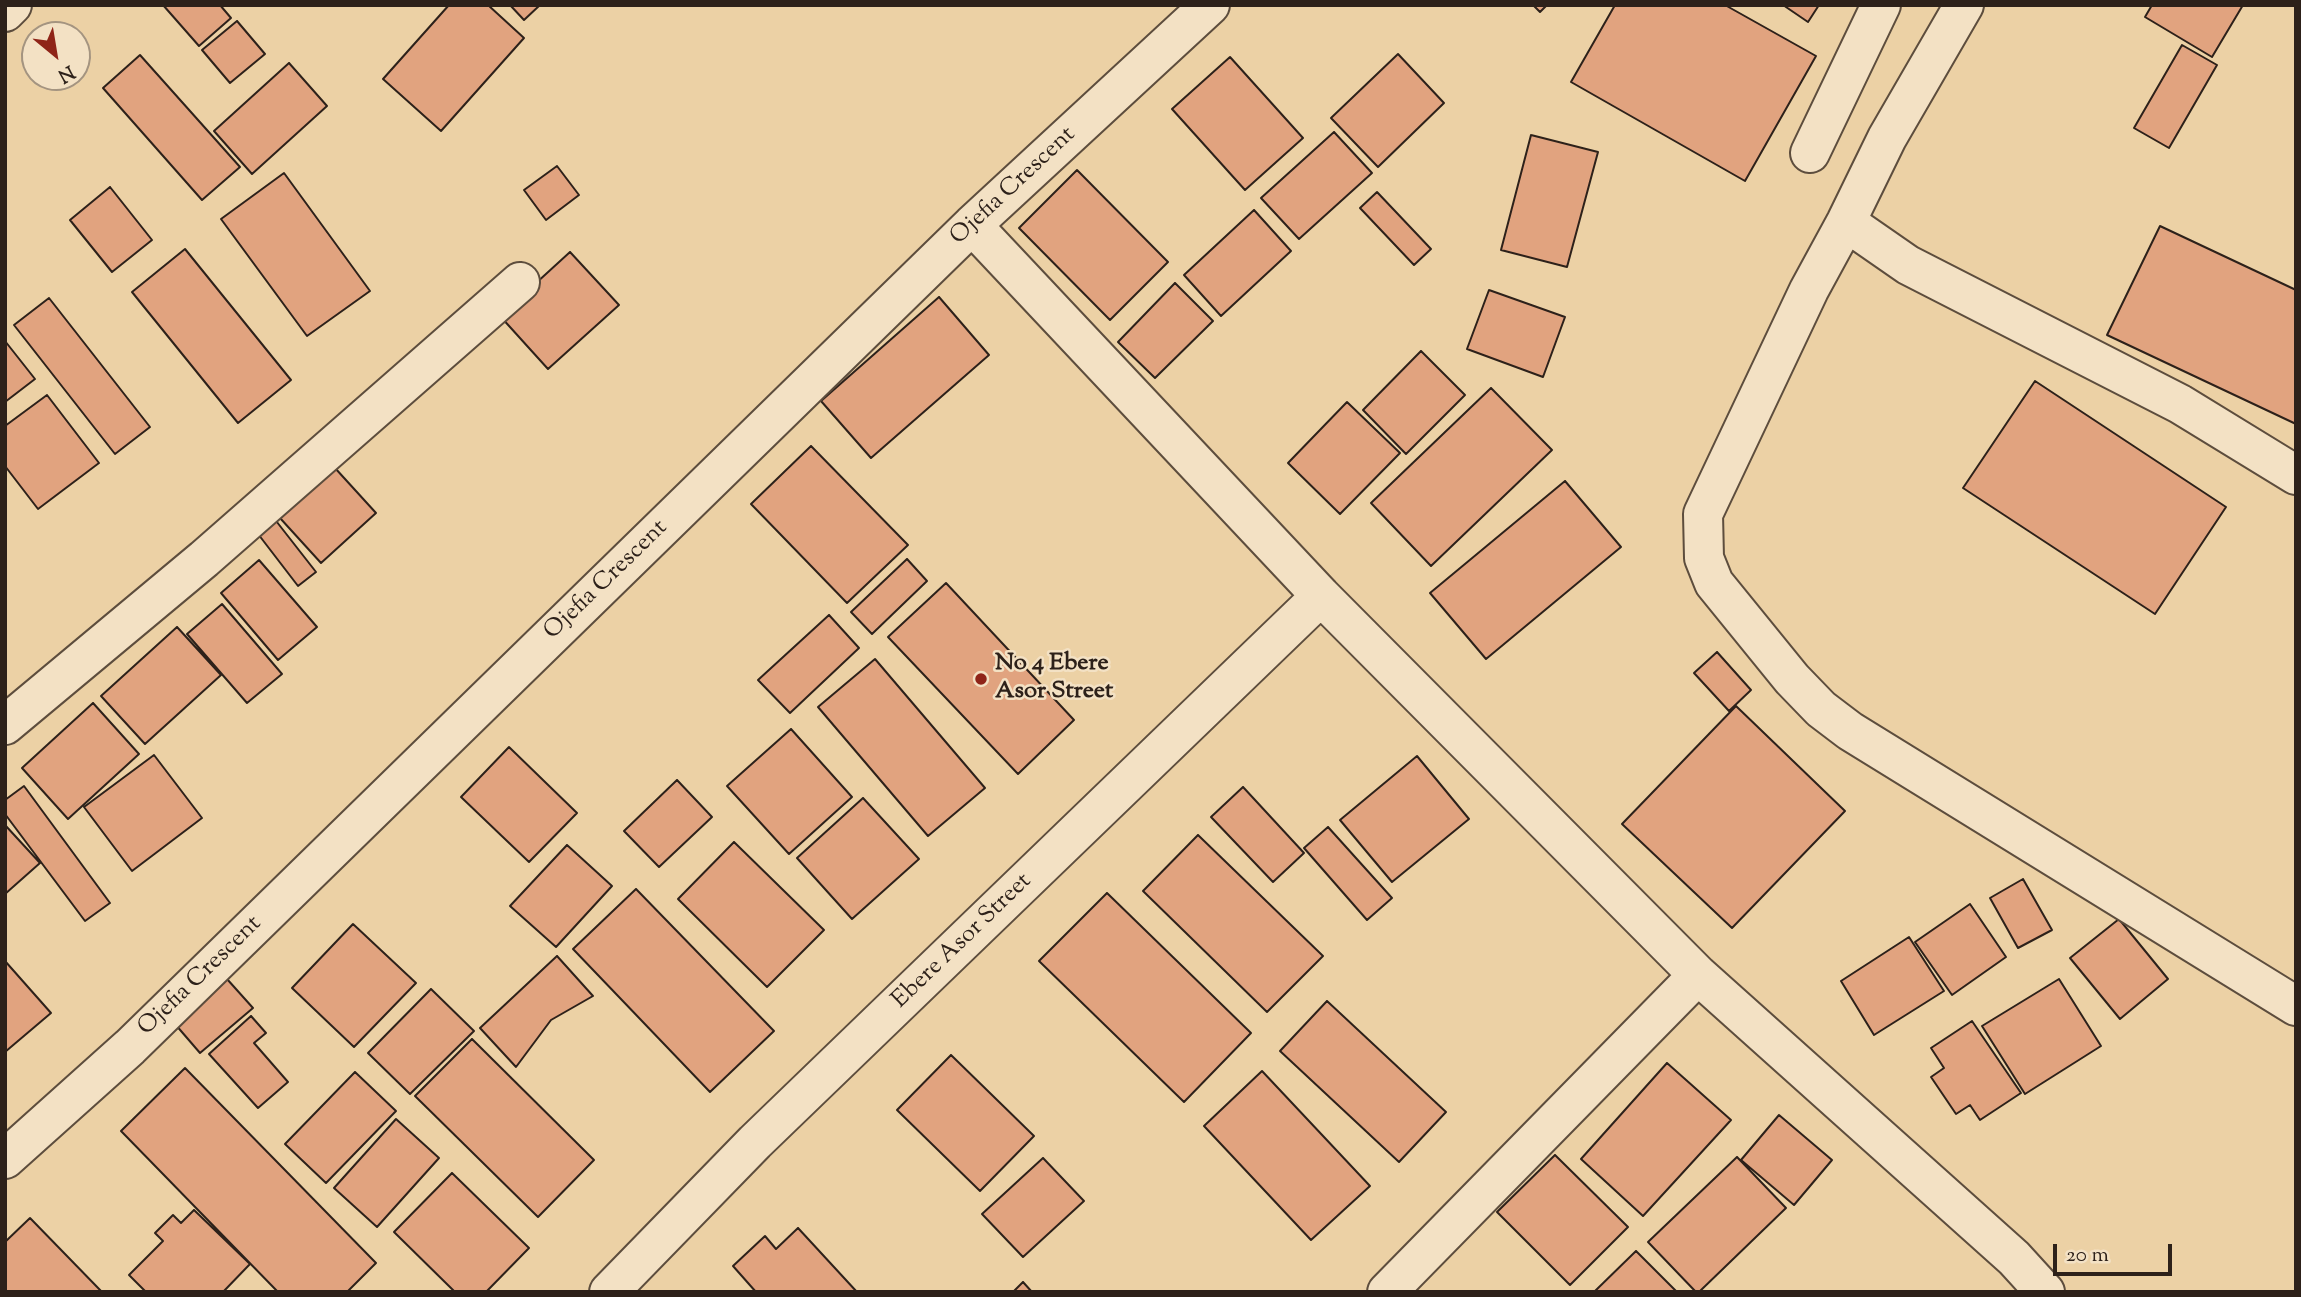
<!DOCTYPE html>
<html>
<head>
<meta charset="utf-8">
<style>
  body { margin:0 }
  #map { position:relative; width:2301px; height:1297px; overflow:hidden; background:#ecd1a5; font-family:"Sorts Mill Goudy",serif }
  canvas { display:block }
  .frame { position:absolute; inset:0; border:7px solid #2d211a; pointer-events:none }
  .north { position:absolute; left:21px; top:21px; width:70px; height:70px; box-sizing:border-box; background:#f3e1c4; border:2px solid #a49480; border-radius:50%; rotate:150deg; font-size:19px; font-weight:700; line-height:28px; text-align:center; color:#2d211a }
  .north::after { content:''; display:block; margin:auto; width:24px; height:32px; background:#8f2418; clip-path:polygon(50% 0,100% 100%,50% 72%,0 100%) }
  .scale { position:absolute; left:2053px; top:1244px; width:119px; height:32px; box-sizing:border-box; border:4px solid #2d211a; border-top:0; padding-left:9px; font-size:21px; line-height:24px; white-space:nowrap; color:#2d211a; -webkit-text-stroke:5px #f3e1c4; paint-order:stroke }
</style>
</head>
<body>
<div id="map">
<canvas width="2301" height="1297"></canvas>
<div class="frame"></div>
<div class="north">N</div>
<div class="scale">20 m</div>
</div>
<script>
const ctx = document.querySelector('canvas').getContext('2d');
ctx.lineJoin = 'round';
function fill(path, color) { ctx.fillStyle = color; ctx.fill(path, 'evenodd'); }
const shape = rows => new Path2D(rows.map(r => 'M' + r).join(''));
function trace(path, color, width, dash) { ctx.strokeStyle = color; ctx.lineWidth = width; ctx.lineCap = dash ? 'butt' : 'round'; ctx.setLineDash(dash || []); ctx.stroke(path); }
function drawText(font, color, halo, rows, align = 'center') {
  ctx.font = font + ' "Sorts Mill Goudy",serif'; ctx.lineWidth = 5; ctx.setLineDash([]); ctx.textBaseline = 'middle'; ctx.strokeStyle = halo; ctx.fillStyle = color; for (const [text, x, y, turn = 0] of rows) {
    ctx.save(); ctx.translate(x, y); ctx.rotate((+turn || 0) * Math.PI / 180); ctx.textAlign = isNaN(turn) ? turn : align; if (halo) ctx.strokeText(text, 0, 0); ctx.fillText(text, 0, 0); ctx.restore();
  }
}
const building = shape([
  [163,5,220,5,231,18,199,46,163,5],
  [449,5,488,5,524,38,441,131,383,79,449,5],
  [510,5,540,5,524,20,510,5],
  [1533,5,1547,5,1540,12,1533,5],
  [1615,5,1725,5,1816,56,1745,181,1571,82,1615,5],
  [1783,5,1819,5,1808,22,1783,5],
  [2152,5,2243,5,2212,57,2145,17,2152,5],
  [237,21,265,54,230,83,202,50,237,21],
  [2182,45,2217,65,2169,148,2134,128,2182,45],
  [1398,54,1444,103,1378,167,1331,118,1398,54],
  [140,55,240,167,202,200,103,88,140,55],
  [1230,57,1303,138,1245,190,1172,109,1230,57],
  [289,63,327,106,252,174,214,131,289,63],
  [1334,132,1372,173,1299,239,1261,198,1334,132],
  [1531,135,1598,152,1567,267,1501,250,1531,135],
  [557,166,579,195,546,220,524,190,557,166],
  [1077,170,1168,262,1110,320,1019,228,1077,170],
  [284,173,370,291,307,336,221,219,284,173],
  [110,187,152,240,112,272,70,220,110,187],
  [1377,192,1431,249,1414,265,1360,208,1377,192],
  [1254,210,1291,251,1221,316,1184,275,1254,210],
  [2160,226,2296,290,2296,424,2107,335,2160,226],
  [185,249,291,380,238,423,132,292,185,249],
  [570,252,619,305,548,369,500,316,570,252],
  [1175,283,1213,321,1155,378,1118,342,1175,283],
  [1489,290,1565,317,1543,377,1467,349,1489,290],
  [939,297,989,355,871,458,821,401,939,297],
  [49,298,150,427,115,454,14,325,49,298],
  [5,341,35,379,5,402,5,341],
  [1421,351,1465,395,1406,454,1363,410,1421,351],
  [2035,381,2226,507,2155,614,1963,488,2035,381],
  [1491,388,1552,450,1431,566,1371,503,1491,388],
  [47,395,99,463,38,509,5,466,5,426,47,395],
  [1347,402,1400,453,1340,514,1288,463,1347,402],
  [811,446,908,545,847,603,751,504,811,446],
  [335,468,376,513,321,563,280,518,335,468],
  [1565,481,1621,547,1486,659,1430,593,1565,481],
  [273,517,316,572,298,586,255,530,273,517],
  [907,559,927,581,872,634,851,612,907,559],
  [259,560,317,627,278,660,221,593,259,560],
  [946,583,1074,720,1018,774,888,637,946,583],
  [222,604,282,674,247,703,187,634,222,604],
  [829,615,859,648,790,713,758,680,829,615],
  [177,627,221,675,145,744,101,696,177,627],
  [1717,652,1751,690,1729,711,1694,673,1717,652],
  [875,659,985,788,928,836,818,707,875,659],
  [93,703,139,754,68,819,22,768,93,703],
  [1736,706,1845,811,1732,928,1622,824,1736,706],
  [791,729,852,797,789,854,727,786,791,729],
  [509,747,577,813,529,862,461,797,509,747],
  [154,755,202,818,132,871,84,807,154,755],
  [1417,756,1469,819,1392,882,1340,820,1417,756],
  [677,780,712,817,659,867,624,831,677,780],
  [24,786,110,903,85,921,5,814,5,800,24,786],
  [1243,787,1304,853,1273,882,1211,817,1243,787],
  [863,798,919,859,852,919,797,858,863,798],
  [5,825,40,863,5,894,5,825],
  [1328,827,1392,898,1367,920,1304,848,1328,827],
  [1198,835,1323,956,1267,1012,1143,891,1198,835],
  [734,842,824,930,767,987,678,899,734,842],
  [567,845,612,886,556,947,510,906,567,845],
  [2023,879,2052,930,2018,948,1990,898,2023,879],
  [636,889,774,1031,710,1092,573,949,636,889],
  [1107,893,1251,1033,1184,1102,1039,961,1107,893],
  [1970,904,2006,957,1952,995,1915,942,1970,904],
  [2119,919,2168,979,2120,1019,2070,958,2119,919],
  [353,924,416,983,354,1047,292,988,353,924],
  [1909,937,1944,991,1874,1035,1841,981,1909,937],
  [557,956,593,996,551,1020,516,1067,480,1028,557,956],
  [5,961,51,1013,5,1052,5,961],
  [227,979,253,1008,200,1053,175,1024,227,979],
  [2059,979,2101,1046,2025,1094,1982,1026,2059,979],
  [431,989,474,1031,410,1094,368,1053,431,989],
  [1327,1001,1446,1112,1399,1162,1280,1051,1327,1001],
  [251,1016,266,1033,254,1043,288,1082,258,1108,209,1054,251,1016],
  [1972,1021,2021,1093,1980,1120,1970,1105,1956,1114,1931,1077,1944,1068,1931,1048,1972,1021],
  [472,1039,594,1160,538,1217,415,1096,472,1039],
  [951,1055,1034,1136,980,1191,897,1110,951,1055],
  [1667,1063,1731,1120,1643,1216,1581,1159,1667,1063],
  [185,1068,376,1263,347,1292,278,1292,121,1131,185,1068],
  [1262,1071,1370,1186,1311,1240,1204,1126,1262,1071],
  [355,1072,396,1111,326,1183,285,1144,355,1072],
  [1779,1115,1832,1160,1794,1205,1741,1160,1779,1115],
  [396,1119,439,1158,377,1227,334,1188,396,1119],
  [1555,1155,1628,1227,1570,1285,1497,1212,1555,1155],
  [1737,1157,1786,1208,1699,1292,1696,1292,1648,1242,1737,1157],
  [1043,1158,1084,1201,1023,1257,982,1214,1043,1158],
  [452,1173,529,1248,486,1292,455,1292,394,1232,452,1173],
  [194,1210,250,1264,223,1292,146,1292,129,1275,163,1241,155,1233,173,1215,181,1223,194,1210],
  [30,1218,102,1292,5,1292,5,1242,30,1218],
  [798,1228,857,1292,756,1292,733,1266,765,1236,776,1249,798,1228],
  [1636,1251,1677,1292,1594,1292,1636,1251],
  [1023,1282,1032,1292,1013,1292,1023,1282]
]);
fill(building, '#e1a37f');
trace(building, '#2d211a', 2);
const minor = shape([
  [1964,5,1887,138,1846,222,1809,290,1703,514,1704,558,1714,583,1792,679,1821,709,1850,731,2296,1006],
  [5,12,12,5],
  [1810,153,1881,5],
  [1846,222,1908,265,2180,404,2296,475],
  [972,225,1321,596,1698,975,2014,1258,2045,1292],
  [5,725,204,559,520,282],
  [5,1159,130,1047,972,225,1210,5],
  [609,1292,755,1142,1321,596],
  [1387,1292,1698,975]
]);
trace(minor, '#5d4d3d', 42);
trace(minor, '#f3e1c4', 38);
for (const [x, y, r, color] of [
  [981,679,7,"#8f2418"]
]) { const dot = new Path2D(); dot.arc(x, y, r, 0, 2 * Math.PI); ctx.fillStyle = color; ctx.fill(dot); trace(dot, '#f3e1c4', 2.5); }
drawText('24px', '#2d211a', '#f3e1c4', [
  ["Ojefia Crescent",1014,187,-43],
  ["Ojefia Crescent",607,581,-44],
  ["Ebere Asor Street",963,942,-44],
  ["Ojefia Crescent",201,977,-44]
]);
drawText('bold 24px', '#2d211a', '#f3e1c4', [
  ["No 4 Ebere",995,665],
  ["Asor Street",995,693]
], 'left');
</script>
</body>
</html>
